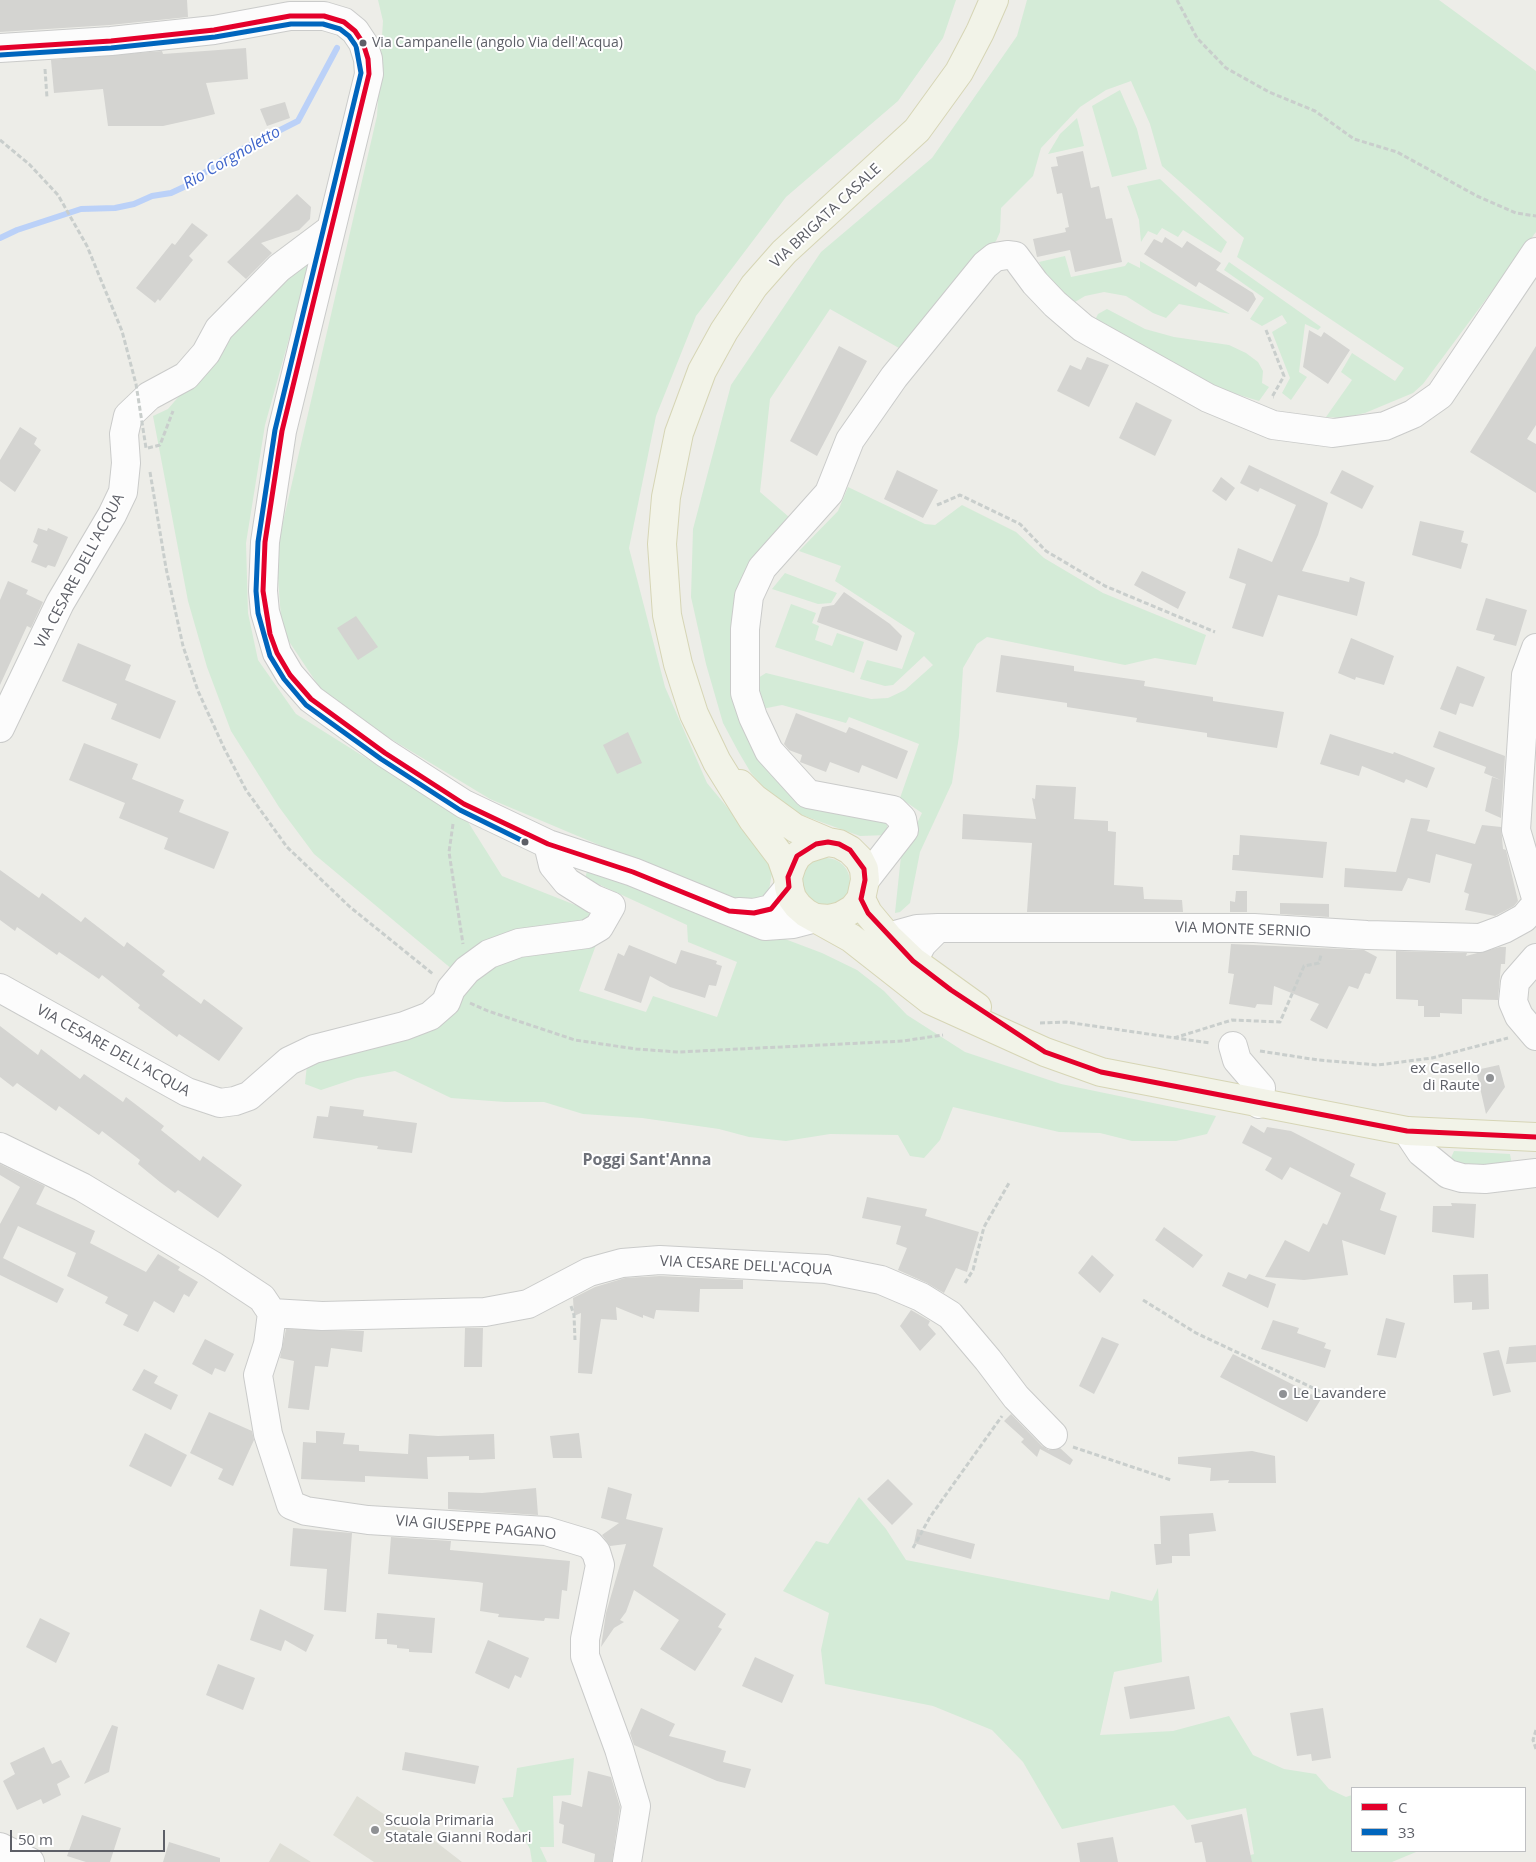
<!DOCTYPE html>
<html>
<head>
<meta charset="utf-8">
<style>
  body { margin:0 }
  #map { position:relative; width:1536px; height:1862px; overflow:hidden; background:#edede8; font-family:"Open Sans",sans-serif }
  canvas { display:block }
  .legend { position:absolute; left:1351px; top:1787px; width:175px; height:65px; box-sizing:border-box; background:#fff; border:1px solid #bebfc2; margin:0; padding:6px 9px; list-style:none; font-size:15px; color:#5d5f67 }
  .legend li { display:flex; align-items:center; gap:10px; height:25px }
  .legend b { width:25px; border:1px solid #bebfc2 }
  .scale { position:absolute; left:10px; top:1830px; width:155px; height:22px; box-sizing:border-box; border:2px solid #5d5f67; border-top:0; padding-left:6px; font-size:15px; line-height:18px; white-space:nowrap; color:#5d5f67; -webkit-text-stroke:4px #fff; paint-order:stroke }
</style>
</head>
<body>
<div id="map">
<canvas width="1536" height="1862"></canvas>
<ul class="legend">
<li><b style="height:6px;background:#e4002b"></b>C</li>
<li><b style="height:6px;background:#0065bd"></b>33</li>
</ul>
<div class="scale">50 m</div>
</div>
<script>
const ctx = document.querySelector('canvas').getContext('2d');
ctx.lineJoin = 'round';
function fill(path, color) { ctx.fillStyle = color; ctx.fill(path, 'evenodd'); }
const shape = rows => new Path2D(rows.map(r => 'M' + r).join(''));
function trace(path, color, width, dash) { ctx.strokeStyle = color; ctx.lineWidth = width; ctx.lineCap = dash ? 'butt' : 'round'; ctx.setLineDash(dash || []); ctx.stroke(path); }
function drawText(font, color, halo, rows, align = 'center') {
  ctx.font = font + ' "Open Sans",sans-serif'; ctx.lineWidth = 4; ctx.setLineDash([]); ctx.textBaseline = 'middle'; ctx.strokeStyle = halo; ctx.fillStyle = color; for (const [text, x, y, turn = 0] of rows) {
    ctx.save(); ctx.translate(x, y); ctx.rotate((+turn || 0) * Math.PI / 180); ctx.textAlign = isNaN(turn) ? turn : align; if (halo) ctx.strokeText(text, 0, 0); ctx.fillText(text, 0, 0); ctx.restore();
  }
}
fill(shape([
  [357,1796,400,1825,427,1835,462,1862,374,1862,333,1835],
  [280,1843,311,1862,269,1862]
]), '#deded6');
fill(shape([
  [378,0,956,0,943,38,898,101,786,197,696,316,656,416,629,548,665,687,707,783,757,843,773,867,769,890,759,904,739,904,490,799,386,736,320,688,282,631,276,552,377,116,383,21],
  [1027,0,1439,0,1536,71,1536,232,1423,384,1413,393,1365,413,1342,418,1326,417,1352,380,1341,372,1352,353,1395,381,1404,368,1237,257,1244,238,1162,166,1150,124,1131,81,1106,90,1080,107,1041,148,1033,176,1001,208,1000,232,996,241,906,352,830,309,770,399,760,492,789,517,737,606,731,639,730,674,742,720,753,748,769,772,798,800,881,818,887,825,888,835,860,836,796,813,771,796,751,773,738,751,723,723,706,664,691,597,693,529,731,385,821,252,932,158,1017,36],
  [1120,90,1137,129,1147,169,1112,177,1092,106],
  [1077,118,1084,146,1048,154,1060,134],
  [1160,179,1227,242,1221,253,1183,230,1178,237,1162,228,1157,235,1148,231,1141,242,1139,220,1127,186],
  [313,252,265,425,246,543,248,613,258,660,296,714,468,822,502,876,593,912,582,922,453,970,314,854,279,807,231,731,207,667,188,601,153,416,168,409,232,334],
  [1065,256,1071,277,1125,266,1128,262,1140,268,1140,261,1230,314,1179,304,1166,318,1153,313,1126,296,1104,292,1085,296,1070,305,1052,285,1039,262],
  [1229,262,1321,327,1318,330,1305,324,1299,372,1307,377,1291,400,1282,393,1290,378,1272,332,1287,323,1282,315,1262,326,1250,319,1264,298,1224,270],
  [1107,309,1145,329,1174,337,1229,345,1246,353,1258,362,1263,371,1262,383,1269,387,1259,401,1210,386,1094,322,1098,314],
  [848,487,925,524,935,525,962,505,1016,532,1044,558,1103,593,1206,635,1196,665,1155,658,1125,665,987,637,977,644,963,668,959,736,952,783,920,852,910,903,900,912,895,913,901,856,922,813,900,798,919,744,849,717,846,723,782,705,762,709,758,678,766,673,871,699,888,698,905,690,933,665,924,656,893,685,885,686,860,679,867,660,902,669,915,633,835,581,841,566,799,551,838,511],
  [785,573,837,593,831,603,818,604,772,589],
  [791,604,816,613,812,623,819,626,815,640,832,646,837,633,864,642,854,673,775,647],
  '802 882a24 24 0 1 1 48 0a24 24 0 1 1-48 0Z',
  [589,865,822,953,857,970,884,991,907,1015,965,1052,1061,1084,1216,1116,1207,1134,1176,1141,1132,1141,1100,1133,1059,1132,953,1107,940,1140,924,1158,910,1156,898,1135,830,1134,786,1141,749,1137,719,1129,642,1118,583,1114,544,1102,505,1102,451,1098,395,1071,357,1078,321,1090,305,1084,307,1064,424,1029,472,976,507,955,596,945,579,991,646,1012,653,996,717,1017,737,962,688,942,687,925,585,878],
  [1454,1151,1510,1154,1512,1165,1471,1172,1450,1160],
  [859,1497,886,1529,906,1560,1109,1600,1111,1591,1152,1601,1158,1588,1162,1662,1114,1672,1100,1735,1173,1731,1229,1716,1253,1755,1284,1769,1316,1774,1329,1789,1346,1797,1352,1795,1352,1851,1416,1852,1392,1862,1227,1862,1254,1854,1246,1808,1187,1820,1174,1805,1062,1829,1023,1762,992,1730,933,1706,825,1684,821,1650,829,1613,783,1591,816,1541,828,1544],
  [574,1758,571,1795,553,1796,554,1847,540,1847,547,1862,532,1862,530,1849,502,1798,513,1797,517,1768]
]), '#d4ebd7');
trace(shape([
  [0,238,17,230,81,209,115,208,134,204,152,196,171,193,186,186,225,158,298,121,337,48]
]), '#bbd1f8', 6);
fill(shape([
  [0,0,187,0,188,17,110,25,0,32],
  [246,48,248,79,206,83,215,114,199,118,163,126,108,126,103,89,54,93,51,60,162,51,163,54],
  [285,102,290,118,267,126,260,109],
  [1083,151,1091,188,1099,186,1106,219,1112,218,1122,262,1075,272,1070,250,1037,257,1033,239,1066,232,1065,228,1069,227,1062,193,1057,194,1051,167,1058,166,1056,157],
  [297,194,311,207,310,219,299,230,261,243,272,253,246,279,227,262],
  [192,223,208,235,189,256,193,260,160,301,158,299,155,303,136,288,172,243,175,245],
  [1165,237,1182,248,1187,241,1221,263,1216,270,1253,293,1256,299,1248,312,1199,282,1196,287,1144,254,1154,239,1162,243],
  [1309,330,1321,337,1324,332,1350,350,1328,384,1303,367],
  [839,346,867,361,817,456,790,441],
  [1536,346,1536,425,1527,439,1536,444,1536,493,1470,452],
  [1087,357,1109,365,1089,407,1057,391,1070,365,1081,370],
  [1136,402,1172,420,1155,456,1119,438],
  [20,427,37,438,34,444,41,450,15,492,0,481,0,460],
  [1249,465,1328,503,1318,535,1302,571,1349,582,1350,577,1365,582,1357,616,1278,595,1263,637,1232,628,1246,584,1229,578,1238,548,1272,562,1296,505,1260,488,1258,492,1240,483],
  [897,470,938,490,923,518,884,499],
  [1342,470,1374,486,1362,509,1330,493],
  [1221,477,1235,488,1226,501,1212,491],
  [1420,521,1464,531,1461,542,1468,544,1461,569,1412,555],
  [38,528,47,531,48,528,68,537,55,567,48,565,46,568,31,562,38,545,33,542],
  [1142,571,1186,592,1178,609,1134,585],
  [8,581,28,590,26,594,43,602,31,628,27,626,0,685,0,600],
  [844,592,890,624,902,636,897,651,817,622,822,607,834,605],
  [1486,598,1527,610,1516,646,1493,640,1495,635,1476,630],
  [356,616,378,647,358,660,337,628],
  [1351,638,1394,656,1384,685,1356,677,1355,680,1338,673],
  [78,643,131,665,125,680,176,701,160,739,111,719,117,704,62,681],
  [1001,655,1074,666,1074,671,1145,681,1144,686,1213,697,1213,701,1284,712,1277,748,1207,737,1207,733,1136,722,1137,718,1067,707,1067,703,996,692],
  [1457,666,1485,677,1473,707,1460,703,1456,715,1440,709],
  [796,713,846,733,849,727,908,751,897,779,862,765,859,773,830,762,826,772,800,762,802,755,789,750,784,744],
  [1439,731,1505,756,1501,818,1485,811,1492,777,1501,780,1484,773,1486,767,1433,747],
  [628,732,642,763,617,774,603,745],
  [1330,734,1393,754,1394,752,1435,768,1427,788,1406,779,1404,783,1362,766,1359,776,1320,764],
  [84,743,138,764,132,779,184,800,179,812,229,832,214,869,164,849,168,838,119,818,125,803,69,780],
  [1036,785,1076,787,1074,819,1108,821,1108,831,1116,832,1114,885,1143,887,1144,899,1182,900,1183,912,1027,912,1032,843,962,839,963,814,1036,819,1032,798,1035,799],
  [1411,818,1430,820,1427,831,1475,844,1482,825,1501,827,1503,849,1506,850,1518,901,1514,906,1495,916,1465,910,1469,894,1464,892,1472,864,1436,854,1430,883,1408,878,1402,891,1344,887,1345,868,1396,872],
  [1240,835,1327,842,1323,878,1232,870,1233,855,1239,855],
  [0,870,39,898,42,893,81,922,85,917,124,947,127,942,165,971,162,975,201,1004,204,999,243,1028,219,1061,179,1034,177,1037,138,1008,140,1005,102,975,99,979,59,952,57,955,17,927,15,931,0,920],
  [1236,891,1247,891,1247,912,1230,912,1230,901,1235,902],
  [1280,903,1329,904,1329,917,1280,914],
  [1231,944,1364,950,1377,957,1370,974,1365,973,1358,989,1349,986,1327,1029,1310,1020,1319,1004,1274,986,1272,1005,1257,1004,1255,1008,1229,1004,1234,974,1228,973],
  [629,945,676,964,681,950,717,961,716,964,722,966,716,986,709,985,705,998,670,987,650,976,641,1003,604,990,618,953,624,956],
  [1500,947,1506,947,1505,964,1501,964,1498,1000,1462,999,1462,1014,1440,1013,1440,1017,1424,1017,1424,1006,1418,1006,1418,1000,1396,999,1396,951,1467,953,1466,956],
  [0,1026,38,1055,41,1049,80,1079,84,1074,123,1102,126,1097,164,1126,161,1130,200,1161,203,1156,242,1185,218,1218,178,1190,175,1193,160,1182,138,1164,140,1160,102,1131,99,1135,59,1106,56,1111,17,1083,13,1087,0,1077],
  [1499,1065,1505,1087,1486,1114,1476,1070],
  [330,1106,364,1110,363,1116,417,1123,412,1153,377,1149,378,1146,313,1138,317,1116,328,1117],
  [1251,1125,1264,1133,1267,1127,1291,1131,1355,1164,1350,1176,1386,1193,1380,1210,1397,1216,1385,1255,1342,1240,1348,1275,1304,1280,1265,1277,1285,1240,1309,1252,1323,1223,1327,1225,1341,1193,1290,1167,1282,1180,1265,1170,1272,1158,1242,1143],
  [0,1164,45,1186,36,1204,95,1231,90,1243,146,1272,158,1254,180,1267,178,1270,198,1282,189,1297,184,1294,174,1313,154,1301,138,1332,123,1325,128,1315,105,1303,108,1297,67,1276,76,1253,18,1226,3,1258,64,1289,57,1303,0,1275,0,1224,20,1187,0,1175],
  [867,1197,927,1209,925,1216,979,1232,967,1272,956,1268,944,1293,927,1283,898,1270,907,1248,896,1244,901,1226,862,1218],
  [1451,1203,1476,1204,1474,1238,1432,1232,1433,1206,1452,1206],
  [1164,1227,1203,1255,1193,1268,1155,1240],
  [1092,1255,1114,1275,1100,1293,1078,1273],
  [1228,1272,1246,1279,1249,1274,1276,1284,1268,1308,1222,1286],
  [1488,1274,1489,1309,1472,1310,1472,1302,1454,1303,1453,1275],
  [660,1276,743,1280,743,1289,700,1289,699,1312,656,1310,654,1319,643,1315,643,1318,616,1307,617,1320,601,1319,592,1374,578,1373,581,1313,574,1316,573,1298,595,1287,625,1278],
  [911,1310,930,1321,928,1325,936,1334,920,1351,900,1326],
  [1386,1318,1405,1323,1396,1358,1377,1355],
  [1273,1320,1299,1328,1297,1333,1326,1343,1324,1348,1331,1350,1325,1368,1261,1349],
  [465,1328,483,1328,482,1367,464,1367],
  [286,1329,364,1331,362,1352,331,1348,328,1367,315,1366,309,1410,288,1408,294,1361,280,1358],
  [1102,1337,1119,1344,1094,1394,1079,1386],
  [205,1339,234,1354,225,1372,215,1368,212,1375,192,1364],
  [1536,1345,1536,1362,1506,1364,1509,1347],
  [1499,1350,1511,1392,1493,1396,1483,1353],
  [1233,1354,1321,1399,1307,1422,1220,1377],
  [144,1369,158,1376,154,1383,178,1395,171,1410,132,1390],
  [209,1412,252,1431,254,1440,233,1486,218,1479,223,1469,190,1453],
  [1011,1414,1042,1446,1049,1450,1060,1448,1073,1460,1070,1465,1040,1449,1037,1457,1021,1442,1024,1439,1004,1421],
  [316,1431,345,1433,343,1444,359,1445,359,1451,408,1454,409,1434,438,1436,494,1434,495,1459,469,1460,469,1456,427,1457,428,1479,365,1476,365,1482,301,1479,303,1442,316,1443],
  [145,1433,187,1455,171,1487,129,1466],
  [579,1433,582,1458,553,1458,550,1436],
  [1252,1451,1275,1456,1276,1483,1228,1483,1229,1480,1210,1481,1211,1468,1178,1464,1178,1457],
  [888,1479,913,1504,892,1525,867,1499],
  [608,1487,632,1494,626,1519,663,1528,653,1566,726,1614,718,1627,722,1629,695,1671,660,1649,679,1620,634,1590,626,1612,620,1620,624,1622,614,1628,601,1647,606,1613,626,1544,610,1546,602,1535,619,1523,601,1518],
  [536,1488,538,1515,448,1509,448,1492,482,1493],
  [1213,1513,1216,1531,1189,1534,1190,1556,1172,1556,1172,1563,1156,1565,1154,1544,1161,1544,1160,1516],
  [293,1528,352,1533,346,1612,324,1610,327,1569,290,1566],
  [917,1529,975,1544,971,1559,914,1543],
  [391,1537,451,1541,450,1550,570,1561,567,1591,562,1590,559,1619,545,1618,544,1621,498,1617,499,1614,480,1611,483,1583,478,1582,388,1574],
  [260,1609,314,1635,306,1652,285,1640,281,1651,250,1640],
  [377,1613,435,1618,432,1653,409,1652,409,1649,397,1648,397,1645,387,1644,387,1639,375,1639],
  [40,1618,70,1633,56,1663,26,1647],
  [488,1640,529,1658,521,1678,515,1675,509,1689,475,1673],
  [755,1657,794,1675,782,1703,742,1686],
  [218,1664,255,1678,243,1710,206,1695],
  [1189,1676,1195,1709,1130,1719,1124,1687],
  [641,1708,675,1724,669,1736,726,1751,723,1762,751,1769,745,1788,717,1781,634,1745,630,1733],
  [1323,1708,1331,1758,1312,1761,1311,1754,1297,1756,1290,1713],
  [112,1725,118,1727,109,1772,84,1784],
  [44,1747,52,1764,61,1760,70,1777,57,1784,61,1795,43,1804,41,1799,17,1810,3,1781,15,1774,10,1763],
  [405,1752,479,1766,475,1784,402,1770],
  [588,1771,611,1777,620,1807,612,1862,594,1862,595,1854,562,1843,564,1825,559,1823,562,1801,582,1807],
  [1242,1814,1252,1862,1206,1862,1202,1842,1195,1843,1191,1825],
  [82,1815,121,1828,110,1862,86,1862,67,1856],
  [1113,1837,1118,1862,1080,1862,1077,1843],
  [169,1842,220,1858,220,1862,163,1862]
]), '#d4d4d1');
const minor = shape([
  [0,48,111,41,214,30,290,16,324,16,344,22,355,31,363,43,368,59,369,74,282,431,265,542,263,591,265,612,277,653,290,675,311,699,385,753,464,804,548,844,633,872,765,926,793,924,816,918,831,924],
  [1536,648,1526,675,1516,830,1536,898],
  [0,728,60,603,112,515,123,492,126,463,124,434,128,416,149,396,186,376,206,353,219,329,279,268,331,229],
  [865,880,904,830,902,819,893,810,808,794,769,751,753,717,745,693,745,629,749,596,762,568,829,493,850,440,894,377,985,265,995,257,1007,255,1015,256,1035,283,1055,304,1083,328,1208,398,1273,425,1333,433,1385,426,1413,414,1440,395,1536,252],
  [739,912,754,913,771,909,789,887],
  [888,937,917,929,938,928,1254,928,1367,935,1480,938,1504,929,1524,918,1536,904],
  [1536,958,1515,982,1513,1002,1519,1016,1536,1036],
  [891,964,905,966,913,961,922,944,938,928],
  [0,988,187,1092,220,1103,235,1101,249,1096,289,1061,314,1049,404,1026,430,1016,446,1002,451,989,467,970,489,954,519,943,587,934,599,927,611,906,594,899,567,882,553,865,548,844],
  [1233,1046,1237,1060,1261,1088,1259,1104],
  [1407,1131,1421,1152,1448,1174,1462,1178,1485,1179,1536,1173],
  [0,1147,82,1187,212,1265,262,1298,272,1313,322,1316,485,1312,528,1304,589,1272,622,1263,660,1260,826,1269,881,1280,921,1297,950,1315,988,1360,1016,1397,1053,1435],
  [272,1313,268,1344,258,1375,268,1434,291,1505,306,1511,368,1520,546,1531,589,1544,596,1552,600,1565,585,1639,585,1656,619,1749,636,1806,627,1862],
  [0,1847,30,1862]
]);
const major = shape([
  [740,784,754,798,795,828,828,842,839,844,850,850,859,859,864,869,865,880,861,899,853,909,841,916,829,919,816,918],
  [828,842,806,849,797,856,792,865,788,877,789,887,792,898,798,906,806,913,851,938,930,1000,1045,1052,1101,1072,1407,1131,1536,1137],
  [788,877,781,857,753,820,717,762,694,714,678,664,667,615,662,544,666,497,679,433,702,371,724,331,754,286,784,252,917,130,959,72,980,32,994,0],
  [861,899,868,913,888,937,913,961,977,1007]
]);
trace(minor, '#cacbca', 30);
trace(major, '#d6d5b5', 30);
trace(shape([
  [1177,0,1197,38,1226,68,1269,92,1315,111,1354,139,1397,152,1477,196,1516,213,1536,216],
  [45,69,47,98],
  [1266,330,1284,376,1272,397,1274,397],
  [148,448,160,445,173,411],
  [150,472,166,568,183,646,198,691,224,748,246,790,287,847,350,907,433,974],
  [937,505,960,495,1020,524,1046,551,1105,586,1215,632],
  [453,824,449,852,463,944],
  [470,1003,488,1011,575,1040,636,1049,678,1052,903,1041,943,1035],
  [1040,1023,1066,1022,1210,1043],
  [1174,1038,1232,1020,1280,1022,1304,966,1319,963,1321,955],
  [1260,1051,1318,1060,1378,1065,1432,1058,1508,1038],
  [965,1283,973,1270,984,1227,1009,1183],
  [1143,1300,1196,1333,1328,1395],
  [571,1306,574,1315,575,1340],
  [1073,1447,1171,1480],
  [913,1548,930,1517,1002,1416],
  [1536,1730,1533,1740,1536,1749]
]), '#c9cecc', 3, [5, 2.5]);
trace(minor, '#fcfcfc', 28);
trace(major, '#f2f3e8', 28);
trace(shape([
  [0,140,29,164,58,195,87,246,122,331,136,384,146,448]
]), '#c9cecc', 3, [5, 2.5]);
trace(shape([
  [0,48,111,41,214,30,290,16,324,16,344,22,355,31,363,43,368,59,369,74,282,431,265,542,263,591,270,634,277,653,290,675,311,699,385,753,464,804,548,844,633,872,729,911,754,913,771,909,789,887,788,877,797,856,816,844,828,842,839,844,850,850,864,869,865,880,861,899,868,913,913,961,951,990,1045,1052,1101,1072,1407,1131,1536,1137]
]), '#e4002b', 5);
trace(shape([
  [0,55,111,48,215,37,291,24,323,24,340,29,349,36,356,46,361,73,275,430,258,542,256,591,258,613,270,656,284,679,306,705,381,759,460,810,525,842]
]), '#0065bd', 5);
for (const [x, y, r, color] of [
  [363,43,4.5,"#5d5f67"],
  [525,842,4.5,"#5d5f67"],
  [1490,1078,5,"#8f9194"],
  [1283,1394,5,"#8f9194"],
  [375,1830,5,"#8f9194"]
]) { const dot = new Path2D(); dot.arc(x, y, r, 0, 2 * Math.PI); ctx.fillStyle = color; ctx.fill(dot); trace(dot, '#fff', 2); }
drawText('14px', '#5d5f67', '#fff', [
  ["Via Campanelle (angolo Via dell'Acqua)",372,43]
], 'left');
drawText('15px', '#5d5f67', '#fff', [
  ["VIA BRIGATA CASALE",826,216,-43],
  ["VIA CESARE DELL'ACQUA",80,571,-62],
  ["VIA MONTE SERNIO",1243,930,2],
  ["VIA CESARE DELL'ACQUA",113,1051,29],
  ["VIA CESARE DELL'ACQUA",746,1266,3],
  ["VIA GIUSEPPE PAGANO",476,1528,5]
]);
drawText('15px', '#5d5f67', '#fff', [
  ["ex Casello",1480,1069,"right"],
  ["di Raute",1480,1086,"right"],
  ["Le Lavandere",1293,1394],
  ["Scuola Primaria",385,1821],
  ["Statale Gianni Rodari",385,1838]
], 'left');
drawText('italic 16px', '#4066cb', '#fff', [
  ["Rio Corgnoletto",232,158,-30]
]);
drawText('bold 16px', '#6e7179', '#fff', [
  ["Poggi Sant'Anna",647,1160]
]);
</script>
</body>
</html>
